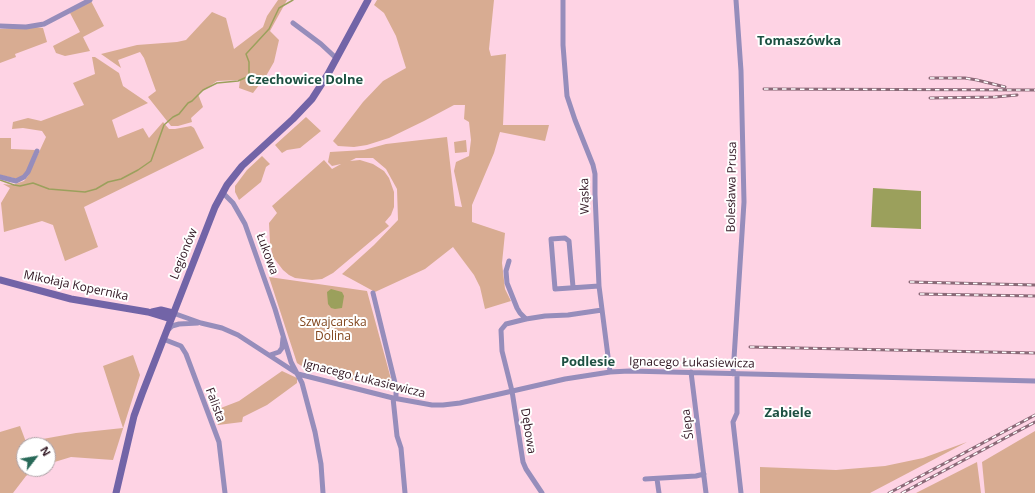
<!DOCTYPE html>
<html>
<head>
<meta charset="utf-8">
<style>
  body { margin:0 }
  #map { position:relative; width:1035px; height:493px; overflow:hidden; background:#fed3e4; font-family:"Open Sans",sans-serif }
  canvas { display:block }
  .north { position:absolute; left:16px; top:437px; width:40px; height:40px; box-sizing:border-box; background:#fff; border:1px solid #ada2a7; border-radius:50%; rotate:59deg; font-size:11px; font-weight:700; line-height:16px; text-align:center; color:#311723 }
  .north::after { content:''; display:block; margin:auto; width:14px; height:18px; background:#286958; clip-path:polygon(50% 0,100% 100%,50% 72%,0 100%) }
</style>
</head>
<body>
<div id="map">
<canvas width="1035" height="493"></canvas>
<div class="north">N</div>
</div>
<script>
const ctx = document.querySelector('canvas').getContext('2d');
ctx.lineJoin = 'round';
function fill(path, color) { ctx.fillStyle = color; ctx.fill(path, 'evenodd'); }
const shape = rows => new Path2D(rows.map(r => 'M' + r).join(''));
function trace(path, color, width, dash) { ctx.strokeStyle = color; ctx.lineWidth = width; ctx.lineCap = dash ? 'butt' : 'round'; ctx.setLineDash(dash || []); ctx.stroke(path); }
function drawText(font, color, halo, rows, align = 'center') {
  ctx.font = font + ' "Open Sans",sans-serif'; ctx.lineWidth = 4; ctx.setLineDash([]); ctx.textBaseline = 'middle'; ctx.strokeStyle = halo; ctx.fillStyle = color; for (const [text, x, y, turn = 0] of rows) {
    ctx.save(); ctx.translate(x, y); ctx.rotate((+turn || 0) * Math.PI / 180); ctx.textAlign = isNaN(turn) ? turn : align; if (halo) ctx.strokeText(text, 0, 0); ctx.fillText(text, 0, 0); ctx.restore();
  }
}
fill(shape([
  [278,0,287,0,270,31,279,40,274,62,266,76,253,93,239,88,240,80,217,81,198,94,203,107,191,118,192,122,178,126,171,126,148,97,156,91,144,58,140,52,118,60,121,68,101,54,137,45,177,42,186,40,212,12,226,18,234,49,263,27,267,16],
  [377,0,494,0,489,49,491,56,506,54,503,125,549,125,545,141,500,132,494,153,472,205,472,222,505,233,502,263,505,289,511,301,485,309,480,287,474,275,453,247,425,269,375,292,342,274,374,245,398,220,397,189,386,169,373,158,356,158,350,161,360,160,373,164,384,171,389,178,394,192,394,207,391,215,385,222,389,226,333,273,322,279,312,280,295,278,289,275,283,270,273,257,270,243,269,223,277,213,272,206,324,160,332,169,341,164,332,166,328,162,330,152,364,150,386,144,447,137,455,206,462,207,454,171,456,162,469,156,471,140,469,122,464,119,465,105,454,105,424,121,389,138,367,145,354,147,338,146,333,141,363,102,383,81,406,68,396,36,384,13,374,5],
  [91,1,104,26,83,37,90,51,65,56,56,53,53,46,80,32,70,13],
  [35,27,43,28,47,42,15,54,16,57,0,63,0,29],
  [92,57,95,57,119,73,123,86,148,103,112,120,118,138,143,128,149,138,163,122,169,129,175,129,191,126,194,128,204,148,84,207,98,247,65,261,53,225,42,221,4,232,1,203,10,188,3,184,12,185,24,181,28,176,46,137,42,131,23,128,12,129,13,122,28,118,41,121,84,105,73,83,95,74],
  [306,117,321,131,300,148,287,150,282,153,275,145],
  [0,138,11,138,11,149,35,150,26,173,18,179,0,175],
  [466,140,467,152,455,153,454,142],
  [262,156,270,164,266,167,261,182,239,200,235,192,235,186,247,170],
  [269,277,367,291,394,390,306,369,297,363],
  [133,355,140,375,113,460,71,457,48,464,48,445,24,445,24,469,36,469,26,476,13,493,0,493,0,432,20,426,26,442,76,433,123,428,103,366],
  [282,371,297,378,297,383,267,405,243,417,242,422,218,425,213,411,239,401],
  [1035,431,1035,493,985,493,982,462],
  [967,442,870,493,760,493,760,467,836,470,885,466,923,458],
  [977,462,981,493,916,493]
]), '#d8ac92');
fill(shape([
  [873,188,921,191,921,229,871,227],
  [331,289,342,292,344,296,342,308,335,309,331,308,328,304,327,292]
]), '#9ba05c');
trace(shape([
  [0,180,14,185,20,186,33,183,49,189,85,192,96,189,108,182,121,179,138,170,151,161,164,125,173,117,179,114,188,103,192,101,203,90,217,83,238,81,249,76,249,62,246,54,269,29,279,8,293,0]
]), '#9ba05c', 1.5);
trace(shape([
  [563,0,563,45,567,96,575,120,593,165,595,174,595,194,599,286,610,372],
  [293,23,321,44,336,58],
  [0,26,26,27,44,24,90,0],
  [0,177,16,181,24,177,28,172,37,151],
  [223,193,233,203,245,224,275,309,291,362,302,383,315,432,321,464,323,493],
  [509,261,506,271,507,283,517,308,520,313,526,319],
  [573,287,569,241,565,238,551,239,555,289,599,286],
  [373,293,396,387,396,398],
  [173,313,201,323,222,328,238,335,298,374,393,398,432,405,443,405,460,403,565,379,610,372,629,371,1035,381],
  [168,330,172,326,179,324,198,323],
  [163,339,181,346,186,354,219,442,225,493],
  [270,355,279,352,282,348,283,338],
  [691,372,706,493],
  [733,374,744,202,741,71,736,0],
  [737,374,737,413,733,422,741,493],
  [393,398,397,436,401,448,405,493],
  [645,479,696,476,704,474],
  [657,479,659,493],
  [542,493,526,469,523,462,512,391,502,351,501,330,506,324,526,319,545,316,568,315,602,310]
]), '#968dbb', 5);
trace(shape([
  [0,280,71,299,148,312,171,319],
  [152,312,161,310,173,313],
  [116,493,134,416,142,394,215,207,227,185,242,166,293,119,312,99,328,74,368,0]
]), '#7264a7', 7);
const rail = shape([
  [930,78,965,78,977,80,1005,87],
  [764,89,1035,90],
  [930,98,995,97,1017,95],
  [910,282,1035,285],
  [920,294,1035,296],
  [750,347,1035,353],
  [889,493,1035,415],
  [902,493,1035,422]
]);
trace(rail, '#8a6977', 3);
trace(rail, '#fff', 1.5, [4.5]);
drawText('12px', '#311723', '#fff', [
  ["Bolesława Prusa",732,187,-89],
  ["Wąska",585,196,-91],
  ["Legionów",184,254,-68],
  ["Łukowa",267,254,70],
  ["Mikołaja Kopernika",76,286,12],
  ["Ignacego Łukasiewicza",692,363,1],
  ["Ignacego Łukasiewicza",364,379,14],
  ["Falista",215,405,69],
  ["Ślepa",688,424,-97],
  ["Dębowa",528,431,81]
]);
drawText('12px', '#80451c', '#fff', [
  ["Szwajcarska",333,323],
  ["Dolina",333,337]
]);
drawText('bold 13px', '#1d5042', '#fff', [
  ["Tomaszówka",799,41],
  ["Czechowice Dolne",305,80],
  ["Podlesie",588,362],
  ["Zabiele",788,413]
]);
</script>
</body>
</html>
